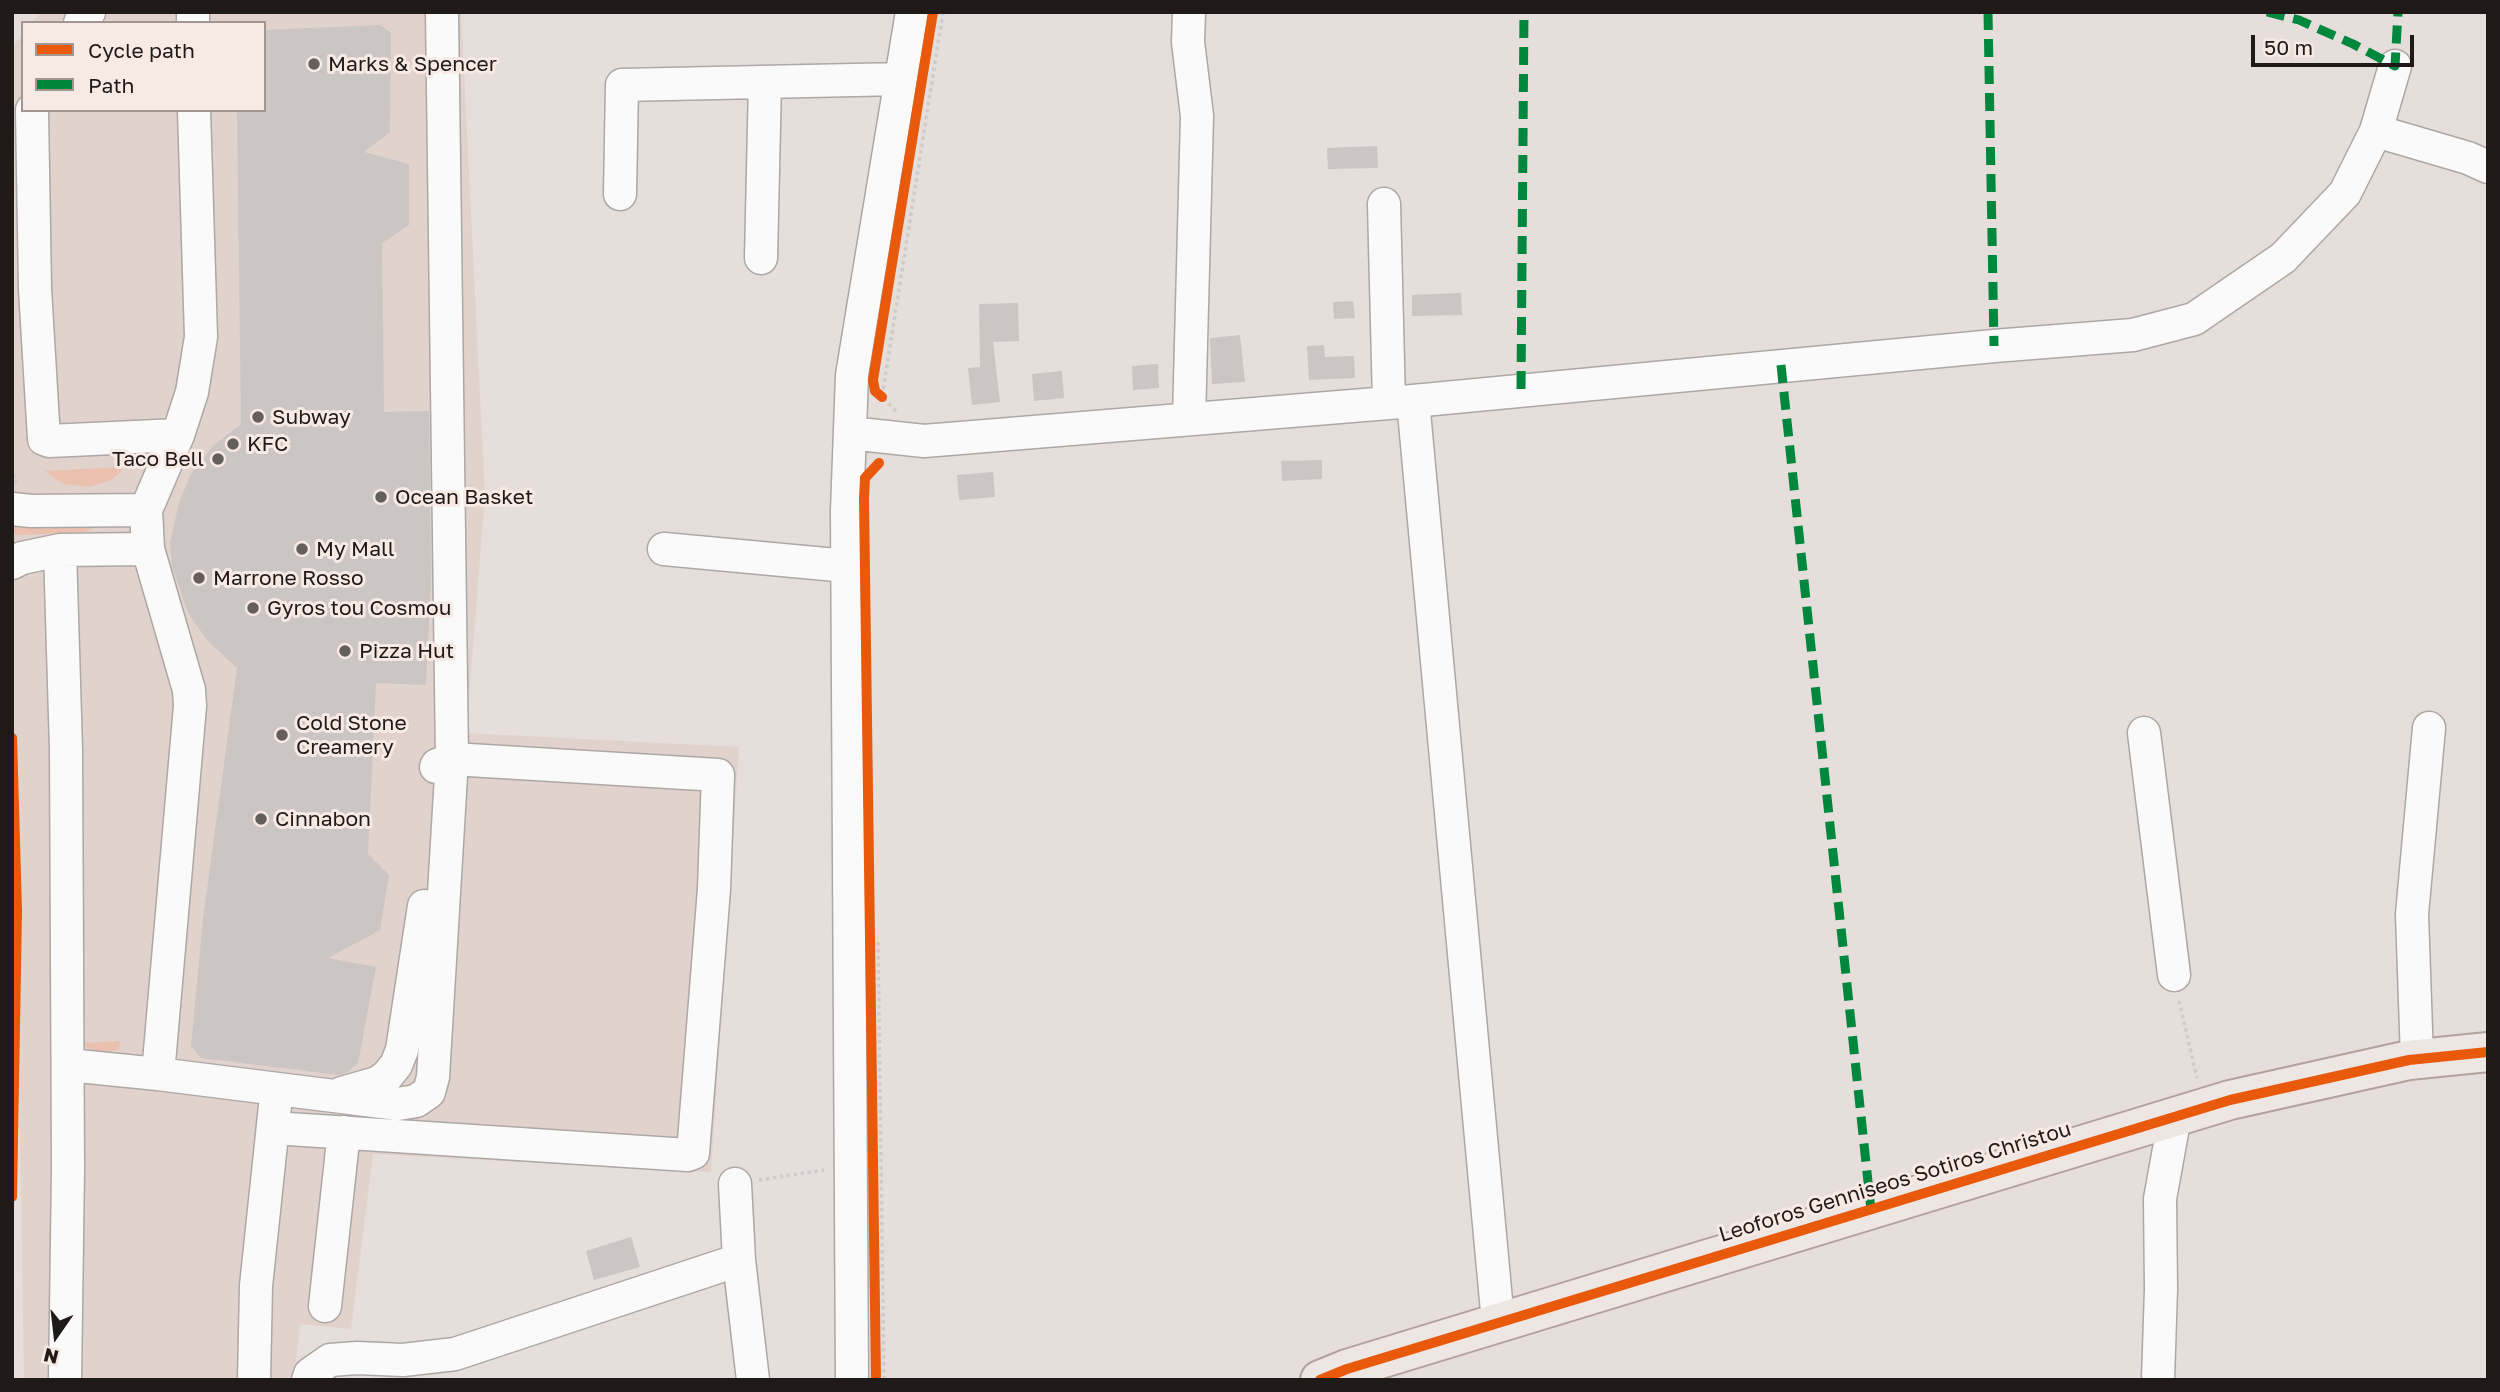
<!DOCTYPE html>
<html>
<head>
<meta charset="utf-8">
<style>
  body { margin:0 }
  #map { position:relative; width:2500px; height:1392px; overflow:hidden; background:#e6dedb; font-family:"Golos Text",sans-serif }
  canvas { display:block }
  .frame { position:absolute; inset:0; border:14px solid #1f1a18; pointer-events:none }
  .legend { position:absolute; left:21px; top:21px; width:245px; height:91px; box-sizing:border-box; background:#f7e9e4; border:2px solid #a19692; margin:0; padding:9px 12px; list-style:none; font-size:21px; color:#1f1a18 }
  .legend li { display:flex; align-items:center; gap:14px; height:35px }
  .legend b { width:35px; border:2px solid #a19692 }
  .north { position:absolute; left:21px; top:1301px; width:70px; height:70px; -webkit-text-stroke:5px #f7e9e4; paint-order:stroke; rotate:194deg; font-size:19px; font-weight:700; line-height:28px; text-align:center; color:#1f1a18 }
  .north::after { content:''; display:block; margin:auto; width:24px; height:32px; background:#1f1a18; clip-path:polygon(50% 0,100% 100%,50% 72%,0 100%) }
  .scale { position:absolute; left:2251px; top:35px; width:163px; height:32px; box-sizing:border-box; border:4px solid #1f1a18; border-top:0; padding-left:9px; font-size:21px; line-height:24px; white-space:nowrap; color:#1f1a18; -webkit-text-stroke:5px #f7e9e4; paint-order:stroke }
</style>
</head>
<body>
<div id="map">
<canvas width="2500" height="1392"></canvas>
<div class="frame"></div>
<ul class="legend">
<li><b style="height:9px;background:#e8590c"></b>Cycle path</li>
<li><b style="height:9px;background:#00873e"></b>Path</li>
</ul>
<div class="north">N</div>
<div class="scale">50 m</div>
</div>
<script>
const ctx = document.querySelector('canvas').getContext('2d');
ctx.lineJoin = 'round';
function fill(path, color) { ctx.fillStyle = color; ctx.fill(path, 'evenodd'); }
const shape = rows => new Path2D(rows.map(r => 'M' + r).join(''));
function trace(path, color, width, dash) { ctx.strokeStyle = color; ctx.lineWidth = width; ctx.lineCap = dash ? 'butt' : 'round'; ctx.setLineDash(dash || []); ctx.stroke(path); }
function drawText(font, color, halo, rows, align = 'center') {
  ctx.font = font + ' "Golos Text",sans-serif'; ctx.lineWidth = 6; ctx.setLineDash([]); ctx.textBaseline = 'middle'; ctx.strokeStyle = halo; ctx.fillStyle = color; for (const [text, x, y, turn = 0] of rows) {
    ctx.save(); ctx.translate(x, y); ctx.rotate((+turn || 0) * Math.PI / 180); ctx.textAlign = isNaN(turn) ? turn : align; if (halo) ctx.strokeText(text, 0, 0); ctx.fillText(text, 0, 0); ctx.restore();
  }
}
fill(shape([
  [41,12,461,12,485,496,466,733,739,747,711,1172,373,1154,351,1329,300,1324,294,1380,24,1380,12,640,12,47,23,34,23,110,264,110,264,23,32,23]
]), '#e1d2cb');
fill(shape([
  [122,467,121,472,111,480,89,487,65,484,57,480,45,471],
  [12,521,93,523,92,529,86,532,19,535,12,534],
  [121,1041,118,1050,106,1053,87,1048,82,1043]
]), '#ebc0ae');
fill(shape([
  [380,25,391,33,390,132,364,152,409,164,409,225,382,243,384,412,429,411,431,579,426,685,376,683,368,854,389,875,380,930,328,958,376,967,358,1063,346,1073,339,1075,201,1058,191,1046,203,919,237,668,208,641,188,613,172,565,170,542,179,503,191,474,213,446,241,424,237,110,264,110,264,30],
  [1377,146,1378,168,1328,169,1327,148],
  [1461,293,1462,315,1412,316,1412,295],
  [1353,301,1355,318,1334,319,1333,302],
  [1018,303,1019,341,993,342,1000,402,972,405,968,368,980,367,979,304],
  [1240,335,1245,382,1212,384,1210,338],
  [1324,345,1325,357,1354,356,1355,378,1309,380,1307,346],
  [1158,364,1159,388,1133,390,1132,366],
  [1062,371,1064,398,1034,401,1032,374],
  [1322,460,1322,479,1282,481,1281,461],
  [993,472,995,497,959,500,957,475],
  [631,1237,640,1267,594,1280,586,1251]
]), '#cbc5c3');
const minor = shape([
  [80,23,89,12],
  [193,23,193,12],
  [32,110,35,289,44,439,49,441,178,435],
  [194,110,201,337,192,392,178,435,146,510,148,549,189,690,190,706,158,1074,398,1104,416,1101,429,1092,433,1077,452,759,442,12],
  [2376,131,2468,158,2488,167],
  [620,194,622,85,901,79],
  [1384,204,1389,403],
  [761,258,765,82],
  [1413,401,1498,1322],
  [1189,419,1197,116,1188,42,1189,12],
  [850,433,924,441,1413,401,1994,346,2133,335,2194,319,2283,258,2345,193,2376,131,2395,66],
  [12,509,31,511,146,510],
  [664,549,847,566],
  [60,550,66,750,68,1169,65,1380],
  [12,563,22,558,60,550,148,549],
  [2144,733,2174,975],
  [2417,1059,2412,914,2429,728],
  [68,1065,158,1074],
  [342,1093,377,1083,387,1076,396,1065,402,1050,424,906],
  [273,1128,688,1155,693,1153,714,889,718,775,452,759,437,765,436,767],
  [735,1184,739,1260,753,1380],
  [325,1306,344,1132],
  [254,1380,256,1286,275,1106],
  [308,1380,310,1374,330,1360,357,1358,403,1360,455,1354,739,1260],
  [852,1380,847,511,852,375,912,12],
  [2158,1380,2161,1289,2160,1199,2175,1116]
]);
const major = shape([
  [1320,1380,1347,1369,2230,1100,2409,1060,2488,1052]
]);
trace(minor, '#ada7a5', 35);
trace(major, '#b2a29b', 42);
trace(shape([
  [896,411,882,397,943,12],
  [12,467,16,485],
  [878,942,884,1380],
  [2179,1001,2197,1078],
  [759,1180,824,1170]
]), '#cdcbcb', 3.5, [3.5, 3.5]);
trace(minor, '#fbfafa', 32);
trace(major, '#eee6e3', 38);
trace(shape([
  [1988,12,1994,346],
  [2267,12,2299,20,2353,44,2395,66,2398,12],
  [1781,365,1871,1210],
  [1521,389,1524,12]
]), '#00873e', 9, [18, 9]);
trace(shape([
  [882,397,875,391,873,380,933,12],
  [12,738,17,911,12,1197],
  [876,1380,864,499,865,478,879,463],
  [1320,1380,1347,1369,2230,1100,2409,1060,2488,1052]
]), '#e8590c', 10);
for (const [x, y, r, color] of [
  [314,64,7,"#655f5c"],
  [258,417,7,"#655f5c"],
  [233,444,7,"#655f5c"],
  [218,459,7,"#655f5c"],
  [381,497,7,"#655f5c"],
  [302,549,7,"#655f5c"],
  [199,578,7,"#655f5c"],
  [253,608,7,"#655f5c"],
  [345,651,7,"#655f5c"],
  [282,735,7,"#655f5c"],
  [261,819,7,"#655f5c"]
]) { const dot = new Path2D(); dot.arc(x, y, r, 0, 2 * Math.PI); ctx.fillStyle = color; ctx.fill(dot); trace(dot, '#f7e9e4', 2.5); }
drawText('21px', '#1f1a18', '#f7e9e4', [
  ["Marks & Spencer",328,64],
  ["Subway",272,417],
  ["KFC",247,444],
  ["Taco Bell",204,459,"right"],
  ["Ocean Basket",395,497],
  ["My Mall",316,549],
  ["Marrone Rosso",213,578],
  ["Gyros tou Cosmou",267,608],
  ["Pizza Hut",359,651],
  ["Cold Stone",296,723],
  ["Creamery",296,747],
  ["Cinnabon",275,819]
], 'left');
drawText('21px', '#1f1a18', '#f7e9e4', [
  ["Leoforos Genniseos Sotiros Christou",1895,1182,-17]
]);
</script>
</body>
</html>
